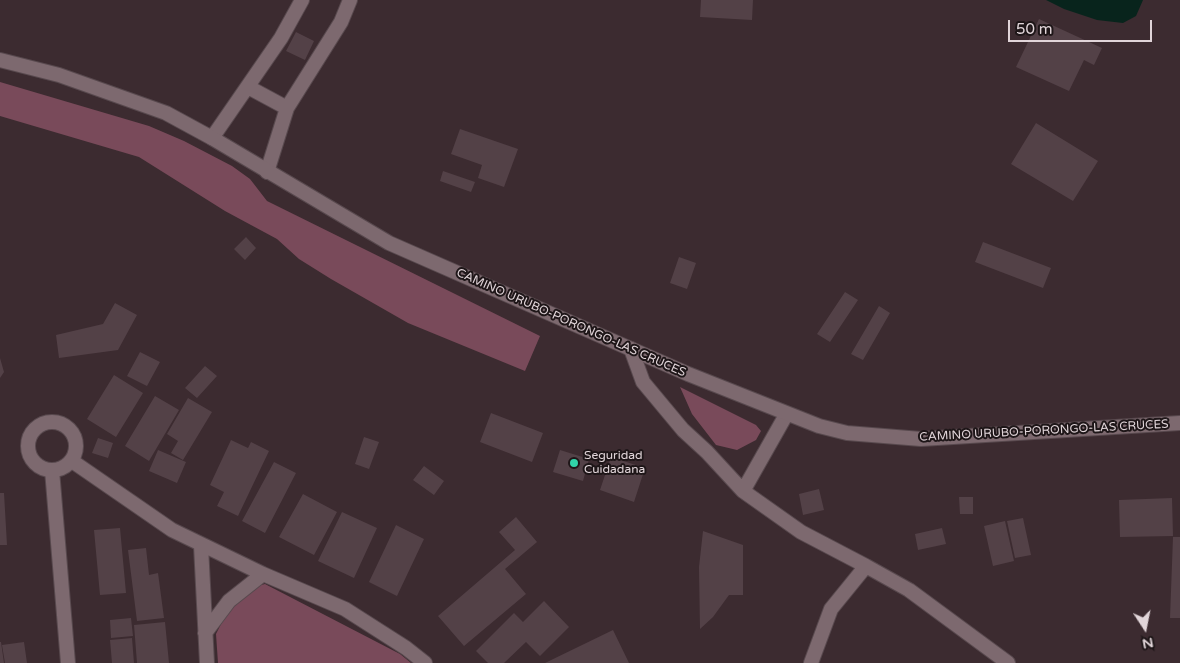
<!DOCTYPE html>
<html>
<head>
<meta charset="utf-8">
<style>
  body { margin:0 }
  #map { position:relative; width:1180px; height:663px; overflow:hidden; background:#3c2b30; font-family:"Varela Round",sans-serif }
  canvas { display:block }
  .north { position:absolute; left:1120px; top:603px; width:50px; height:50px; -webkit-text-stroke:4px #1e1618; paint-order:stroke; rotate:169deg; font-size:14px; font-weight:700; line-height:20px; text-align:center; color:#e1d5d9 }
  .north::after { content:''; display:block; margin:auto; width:18px; height:22px; background:#e1d5d9; clip-path:polygon(50% 0,100% 100%,50% 72%,0 100%) }
  .scale { position:absolute; left:1008px; top:20px; width:144px; height:22px; box-sizing:border-box; border:2px solid #e1d5d9; border-top:0; padding-left:6px; font-size:15px; line-height:18px; white-space:nowrap; color:#e1d5d9; -webkit-text-stroke:4px #1e1618; paint-order:stroke }
</style>
</head>
<body>
<div id="map">
<canvas width="1180" height="663"></canvas>
<div class="north">N</div>
<div class="scale">50 m</div>
</div>
<script>
const ctx = document.querySelector('canvas').getContext('2d');
ctx.lineJoin = 'round';
function fill(path, color) { ctx.fillStyle = color; ctx.fill(path, 'evenodd'); }
const shape = rows => new Path2D(rows.map(r => 'M' + r).join(''));
function trace(path, color, width, dash) { ctx.strokeStyle = color; ctx.lineWidth = width; ctx.lineCap = dash ? 'butt' : 'round'; ctx.setLineDash(dash || []); ctx.stroke(path); }
function drawText(font, color, halo, rows, align = 'center') {
  ctx.font = font + ' "Varela Round",sans-serif'; ctx.lineWidth = 4; ctx.setLineDash([]); ctx.textBaseline = 'middle'; ctx.strokeStyle = halo; ctx.fillStyle = color; for (const [text, x, y, turn = 0] of rows) {
    ctx.save(); ctx.translate(x, y); ctx.rotate((+turn || 0) * Math.PI / 180); ctx.textAlign = isNaN(turn) ? turn : align; if (halo) ctx.strokeText(text, 0, 0); ctx.fillText(text, 0, 0); ctx.restore();
  }
}
fill(shape([
  [0,82,149,126,184,141,232,166,250,179,267,201,540,336,525,371,408,323,331,279,299,259,277,239,225,211,139,157,0,116],
  [680,387,756,425,761,431,756,440,737,450,716,445,692,414],
  [265,584,400,654,411,663,218,663,216,634,226,614,253,587]
]), '#794a5a');
fill(shape([
  [1046,0,1143,0,1136,16,1123,23,1097,20,1064,9]
]), '#08241c');
fill(shape([
  [701,0,753,0,752,20,700,17],
  [1039,19,1102,48,1094,65,1084,60,1069,91,1016,67],
  [296,32,314,41,305,60,286,51],
  [1036,123,1098,161,1073,201,1011,164],
  [460,129,518,149,504,187,478,178,482,165,451,154],
  [443,171,475,182,471,192,440,181],
  [246,237,256,248,245,260,234,249],
  [983,242,1051,268,1043,288,975,262],
  [679,257,696,263,687,289,670,283],
  [845,292,858,300,830,342,817,334],
  [115,303,137,315,118,350,59,358,56,335,103,324],
  [879,306,890,313,863,360,851,354],
  [140,352,160,362,147,386,127,376],
  [0,358,4,372,0,378],
  [205,366,217,376,197,398,185,388],
  [114,375,143,393,116,437,87,419],
  [155,396,179,410,149,461,125,446],
  [188,398,212,412,183,460,171,453,178,441,167,434],
  [491,413,543,433,532,462,480,442],
  [364,437,379,442,369,469,355,464],
  [98,438,113,443,108,458,92,453],
  [231,440,248,448,251,442,269,451,238,516,217,506,224,492,210,485],
  [158,450,186,462,177,483,149,471],
  [560,450,589,459,583,481,553,472],
  [611,457,645,468,634,502,600,490],
  [274,462,296,473,265,533,242,521],
  [424,466,444,481,434,495,413,480],
  [819,489,824,510,803,515,799,494],
  [0,493,4,493,7,545,0,545],
  [303,494,337,512,314,555,279,537],
  [959,497,973,497,973,514,960,514],
  [1172,498,1173,536,1120,537,1119,500],
  [342,512,377,528,354,578,318,561],
  [516,517,537,542,505,569,526,594,464,646,438,616,515,550,499,532],
  [1023,518,1031,555,1015,558,1007,521],
  [1005,521,1014,561,993,566,984,526],
  [396,525,424,539,397,596,369,582],
  [120,528,126,593,100,595,94,530],
  [942,528,946,544,918,550,915,534],
  [703,531,743,545,743,595,729,595,713,617,700,629,699,567],
  [1173,537,1180,537,1180,618,1170,618],
  [146,548,149,575,158,573,164,618,137,621,128,550],
  [544,601,569,627,540,656,526,642,504,663,488,663,476,651,514,613,523,622],
  [131,618,133,636,111,638,110,620],
  [165,622,169,663,137,663,134,625],
  [613,630,629,663,545,663],
  [132,638,134,663,112,663,110,640],
  [0,642,1,642,4,663,0,663],
  [24,642,27,663,5,663,2,645]
]), '#534147');
const minor = shape([
  [248,87,287,108],
  [212,138,281,38,302,0],
  [267,172,287,108,341,22,350,0],
  [631,349,643,382,683,430,707,452,743,491,801,532,866,566,909,590,1008,663],
  '28 446a24 24 0 1 1 48 0a24 24 0 1 1-48 0Z',
  [72,461,172,530,263,574,345,609,406,648,425,663],
  [52,470,68,663],
  [743,491,786,415],
  [201,546,207,663],
  [205,633,229,601,263,574],
  [811,663,831,609,866,566]
]);
const secondary = shape([
  [0,60,59,75,166,113,212,138,389,243,688,374,819,426,847,433,921,439,1180,423]
]);
trace(minor, '#58494e', 16);
trace(secondary, '#58494e', 16);
trace(minor, '#7d696f', 14);
trace(secondary, '#7d696f', 14);
for (const [x, y, r, color] of [
  [574,463,5,"#31d4a9"]
]) { const dot = new Path2D(); dot.arc(x, y, r, 0, 2 * Math.PI); ctx.fillStyle = color; ctx.fill(dot); trace(dot, '#1e1618', 2); }
drawText('12px', '#e1d5d9', '#1e1618', [
  ["CAMINO URUBO-PORONGO-LAS CRUCES",571,323,24],
  ["CAMINO URUBO-PORONGO-LAS CRUCES",1044,431,-3]
]);
drawText('12px', '#e1d5d9', '#1e1618', [
  ["Seguridad",584,456],
  ["Cuidadana",584,470]
], 'left');
</script>
</body>
</html>
